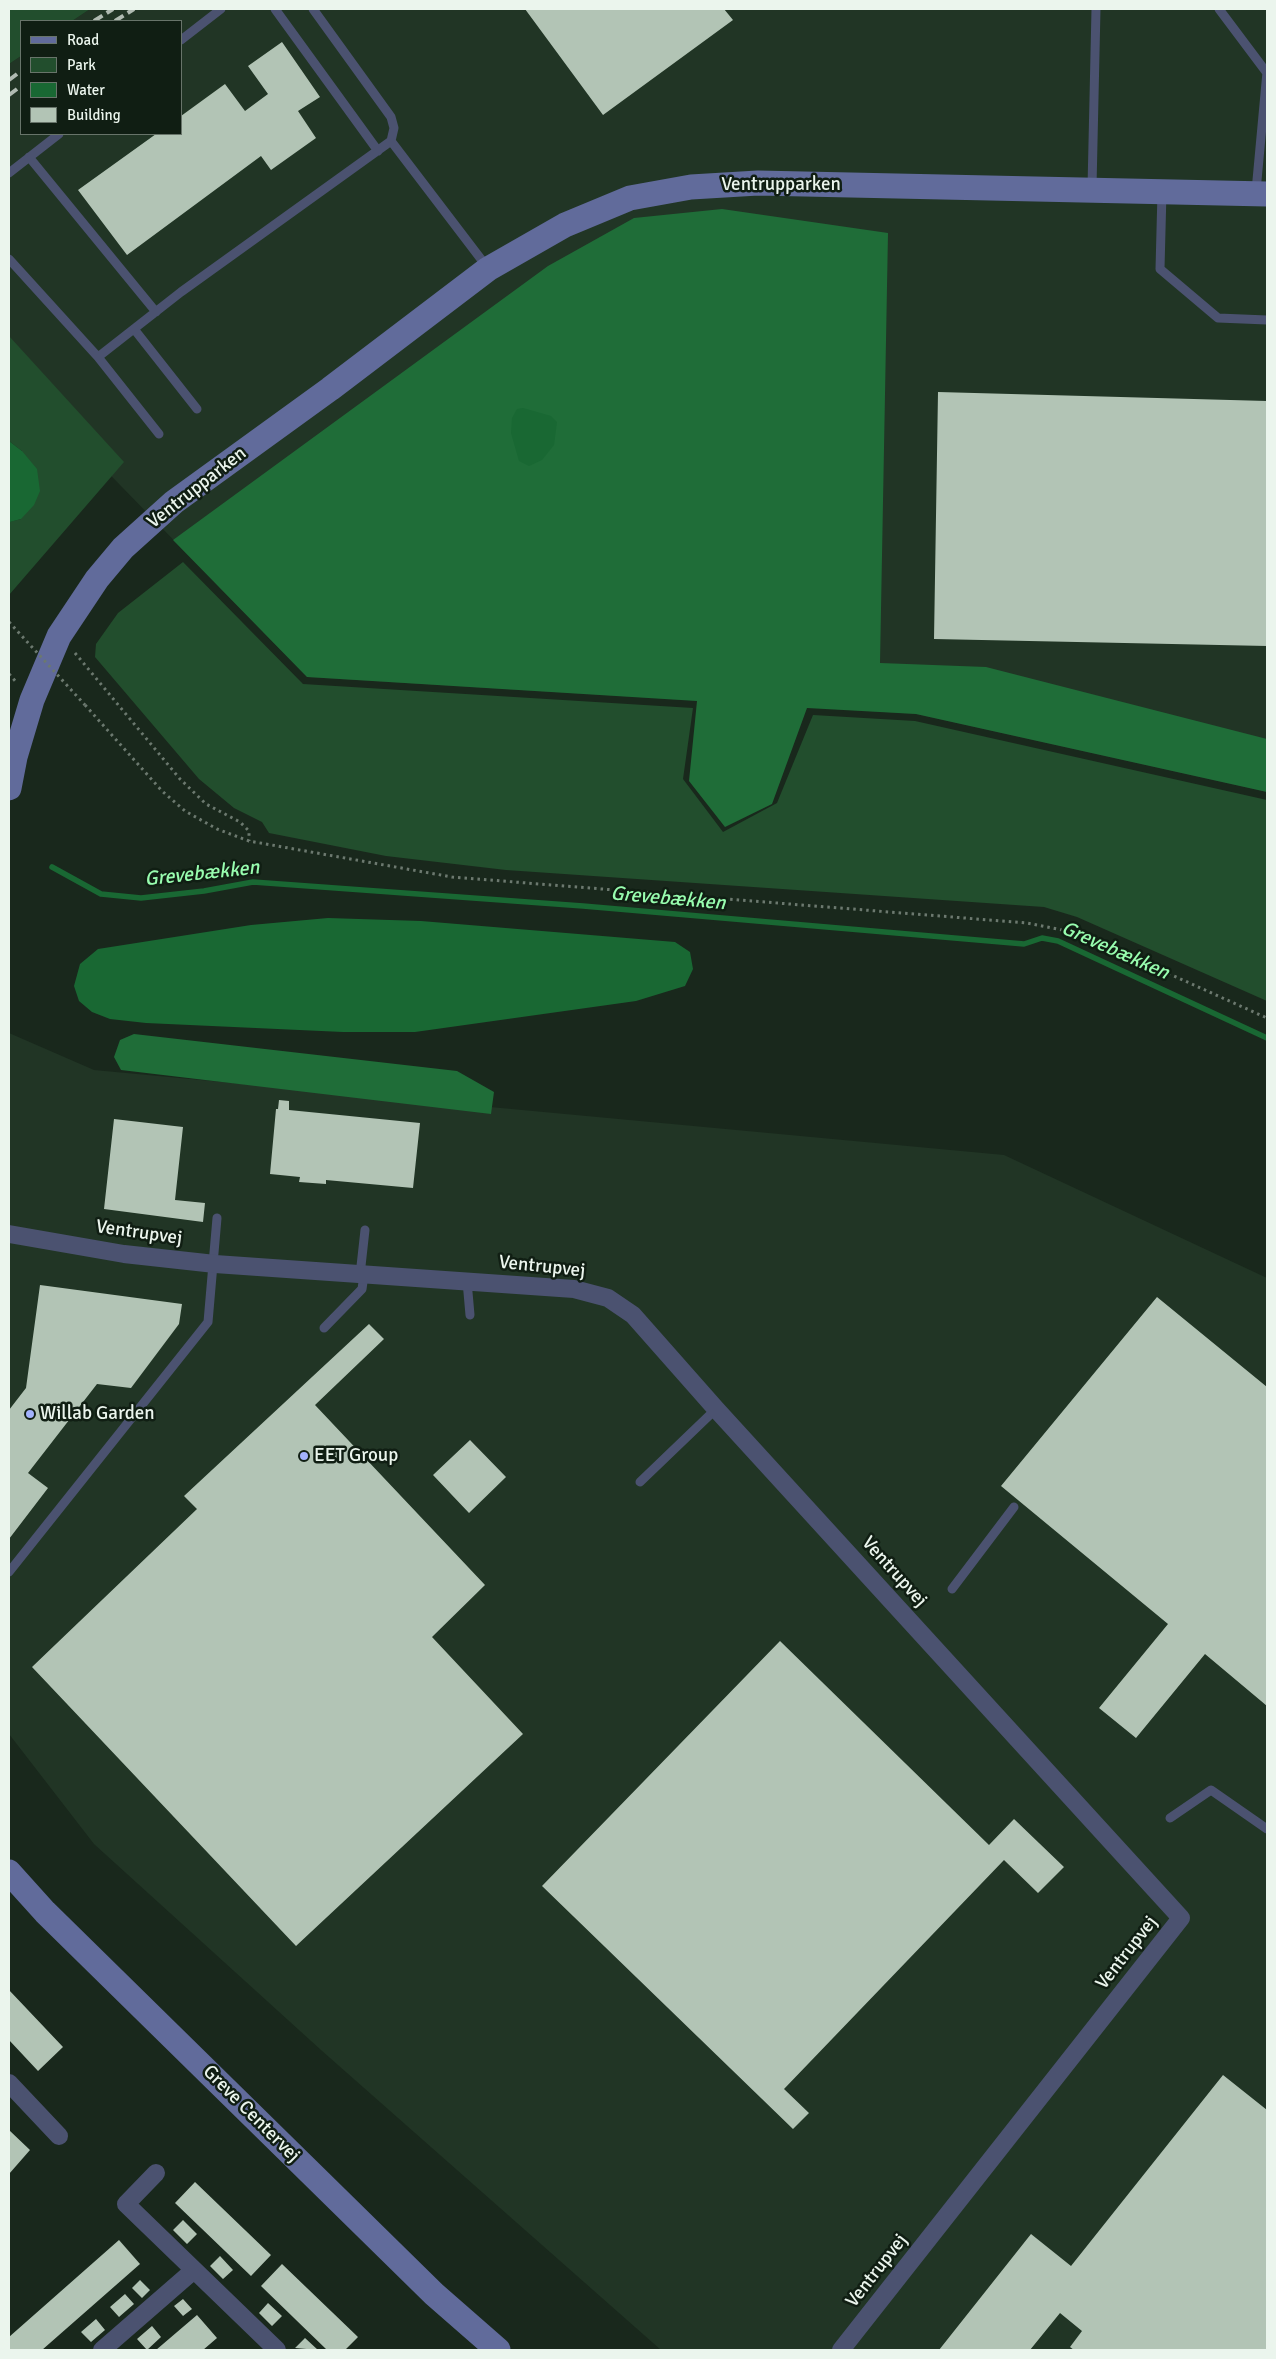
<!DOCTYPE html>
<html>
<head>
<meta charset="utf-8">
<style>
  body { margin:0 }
  #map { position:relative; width:1276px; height:2359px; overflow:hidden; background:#19281c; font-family:Signika,sans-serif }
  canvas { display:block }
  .frame { position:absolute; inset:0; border:10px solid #ebf5ed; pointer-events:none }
  .legend { position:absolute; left:20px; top:20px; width:162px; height:115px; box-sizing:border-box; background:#101e13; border:1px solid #68746a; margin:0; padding:6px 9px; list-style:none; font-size:15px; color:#ebf5ed }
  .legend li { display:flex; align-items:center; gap:10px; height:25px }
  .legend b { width:25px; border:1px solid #68746a }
</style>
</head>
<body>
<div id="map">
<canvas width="1276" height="2359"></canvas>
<div class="frame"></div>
<ul class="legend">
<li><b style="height:6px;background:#616b9b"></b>Road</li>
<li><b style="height:14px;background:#224e2d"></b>Park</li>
<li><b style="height:14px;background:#196833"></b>Water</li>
<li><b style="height:14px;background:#b2c4b5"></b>Building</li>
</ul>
</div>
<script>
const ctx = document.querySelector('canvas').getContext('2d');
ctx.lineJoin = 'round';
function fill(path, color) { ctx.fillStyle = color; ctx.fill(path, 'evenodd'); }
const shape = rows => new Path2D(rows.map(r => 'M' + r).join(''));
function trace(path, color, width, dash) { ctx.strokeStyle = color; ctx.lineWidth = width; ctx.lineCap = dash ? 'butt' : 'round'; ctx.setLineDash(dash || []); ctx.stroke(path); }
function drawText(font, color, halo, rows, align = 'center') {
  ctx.font = font + ' Signika,sans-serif'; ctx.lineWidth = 5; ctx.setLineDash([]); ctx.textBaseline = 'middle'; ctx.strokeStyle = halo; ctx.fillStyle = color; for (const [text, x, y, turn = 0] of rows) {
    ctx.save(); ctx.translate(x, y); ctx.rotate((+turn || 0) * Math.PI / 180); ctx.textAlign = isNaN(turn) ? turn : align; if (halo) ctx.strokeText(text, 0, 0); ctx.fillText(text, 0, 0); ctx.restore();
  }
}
fill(shape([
  [90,9,1267,9,1267,792,916,714,307,677,9,371,9,64,21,56,21,134,181,134,181,21,72,21],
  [9,1033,94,1070,1004,1155,1267,1278,1267,2350,661,2350,321,2050,94,1844,9,1734]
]), '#213525');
fill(shape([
  [9,9,90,9,72,21,21,21,21,56,9,64],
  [9,336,124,462,9,595,9,522,21,519,22,451,9,441],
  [183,562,303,684,693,708,683,779,723,832,777,803,813,715,915,721,1267,800,1267,1001,1077,917,1044,907,506,870,386,856,269,833,262,822,234,808,199,779,95,657,96,644,118,613]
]), '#224e2d');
fill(shape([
  [722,209,888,233,880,663,986,667,1267,739,1267,792,916,714,807,708,772,804,725,827,689,781,697,701,307,677,173,540,548,266,634,218],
  [134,1034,457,1071,494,1092,491,1114,121,1070,114,1057,120,1040]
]), '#1f6d38');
fill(shape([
  [523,408,551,416,557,422,554,445,542,460,529,466,519,461,511,433,512,418,517,409],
  [9,441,22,451,37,469,40,491,34,505,21,519,10,522],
  [328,918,421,921,675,942,690,952,693,969,685,986,636,1001,415,1032,343,1032,146,1023,110,1019,92,1012,79,1001,74,986,80,964,98,949,251,925]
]), '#196833');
trace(shape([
  [52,867,101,894,141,898,204,891,253,882,583,906,1024,944,1042,938,1058,941,1267,1038]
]), '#196833', 5.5);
fill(shape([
  [525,9,724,9,733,20,603,115],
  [282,42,320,97,298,111,316,138,271,170,261,156,127,255,78,190,156,134,181,134,181,116,225,84,245,111,268,94,248,66],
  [938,392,1267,401,1267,646,934,639],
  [279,1100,289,1101,289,1110,420,1123,413,1188,326,1180,326,1184,299,1182,300,1177,270,1174,276,1109,278,1109],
  [114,1119,183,1127,175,1200,205,1203,203,1222,104,1209],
  [40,1285,182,1304,179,1324,131,1388,97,1384,28,1473,48,1488,9,1539,9,1410,26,1388],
  [1157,1297,1267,1387,1267,1706,1205,1654,1136,1738,1099,1708,1168,1624,1001,1486],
  [369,1324,384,1339,315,1405,485,1585,432,1637,523,1734,296,1946,32,1667,197,1509,184,1496],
  [470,1440,506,1477,469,1513,433,1475],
  [780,1641,989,1845,1014,1819,1064,1867,1038,1893,1004,1860,784,2089,809,2113,793,2129,542,1886],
  [9,1990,63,2047,38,2071,9,2040],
  [1223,2075,1267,2110,1267,2350,1074,2350,1070,2347,1082,2331,1060,2313,1030,2350,939,2350,1031,2234,1071,2266],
  [9,2130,30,2150,9,2174],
  [195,2182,271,2255,251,2276,175,2203],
  [183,2220,197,2234,187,2244,173,2230],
  [119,2240,140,2264,42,2350,9,2350,9,2337],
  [220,2256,233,2270,223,2279,210,2266],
  [282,2264,358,2337,345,2350,327,2350,261,2286],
  [140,2280,150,2290,142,2298,132,2288],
  [125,2294,134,2304,119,2317,110,2307],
  [183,2299,192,2309,183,2316,174,2306],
  [268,2303,282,2316,272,2326,259,2313],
  [197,2315,217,2338,203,2350,156,2350],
  [96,2319,105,2330,91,2342,81,2332],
  [152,2326,161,2337,147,2350,137,2339],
  [305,2338,318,2350,295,2348]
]), '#b2c4b5');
trace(shape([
  [75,653,180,779,206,804,240,822,249,831,249,841],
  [9,674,17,683],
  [85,705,162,791,185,811,217,829,249,841,452,877,1027,923,1062,930,1092,939,1267,1018]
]), '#6c796f', 3, [2.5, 4]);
trace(shape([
  [275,9,378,151],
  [313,9,391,117,394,128,391,141],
  [1219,9,1267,73],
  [181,40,221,9],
  [29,157,156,312],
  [9,173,59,134],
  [1092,187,1096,9],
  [1256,191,1267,72],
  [1162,192,1160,269,1218,318,1267,320],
  [9,259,98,357],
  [134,329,197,409],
  [159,434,98,357,181,292,391,141,487,267],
  [360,1275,365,1230],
  [467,1281,470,1315],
  [324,1328,362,1289,364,1275],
  [640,1482,716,1409],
  [9,1572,208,1322,217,1218],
  [952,1589,1014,1507],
  [1170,1818,1211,1790,1267,1829]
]), '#4b5270', 9);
trace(shape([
  [9,1234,124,1254,215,1264,574,1289,608,1298,633,1315,716,1409,1181,1918,841,2350],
  [9,2083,59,2136],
  [156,2173,126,2204,277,2350],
  [102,2350,194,2270]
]), '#4b5270', 18);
trace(shape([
  [9,788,15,757,32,700,59,636,97,579,123,548,174,502,330,389,488,269,565,225,630,198,691,187,758,183,1267,194],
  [9,1872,45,1912,434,2294,498,2350]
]), '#616b9b', 25);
trace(shape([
  [94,21,113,9],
  [115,21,134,9],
  [9,80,21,71],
  [9,95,21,86]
]), '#b0bbb2', 4, [10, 5]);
trace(shape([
  [9,622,85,705]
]), '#6c796f', 3, [2.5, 4]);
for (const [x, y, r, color] of [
  [30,1414,5,"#a3b2fd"],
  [304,1456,5,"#a3b2fd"]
]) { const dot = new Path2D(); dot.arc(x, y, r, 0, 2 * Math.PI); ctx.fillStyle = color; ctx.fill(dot); trace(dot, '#101e13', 2); }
drawText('19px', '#ebf5ed', '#101e13', [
  ["Ventrupparken",781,185],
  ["Ventrupparken",197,488,-38],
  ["Ventrupvej",139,1233,8],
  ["Ventrupvej",542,1267,6],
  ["Ventrupvej",894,1572,48],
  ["Ventrupvej",1127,1953,-52],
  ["Greve Centervej",251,2114,45],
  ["Ventrupvej",877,2271,-52]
]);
drawText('19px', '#ebf5ed', '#101e13', [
  ["Willab Garden",40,1414],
  ["EET Group",314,1456]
], 'left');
drawText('italic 20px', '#98fdaf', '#101e13', [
  ["Grevebækken",202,874,-6],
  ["Grevebækken",668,899,5],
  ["Grevebækken",1115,951,24]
]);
</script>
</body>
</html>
